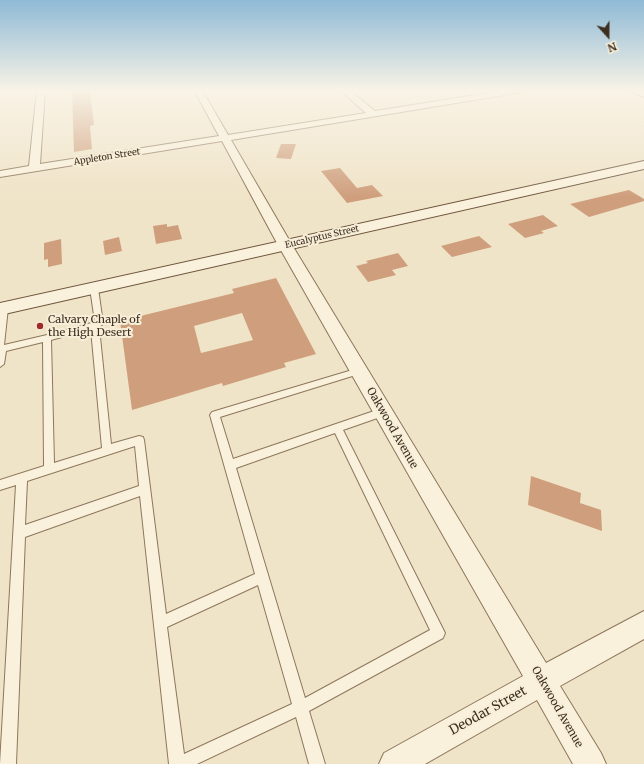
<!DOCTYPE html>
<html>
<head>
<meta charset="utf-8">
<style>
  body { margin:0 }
  #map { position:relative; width:644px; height:764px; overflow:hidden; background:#f0e4c8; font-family:Merriweather,serif }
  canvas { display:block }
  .north { position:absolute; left:588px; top:16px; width:40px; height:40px; -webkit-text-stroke:3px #f7eed8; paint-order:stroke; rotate:159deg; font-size:11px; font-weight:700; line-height:16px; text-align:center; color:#3d2e20 }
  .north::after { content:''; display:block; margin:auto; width:14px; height:18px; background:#3d2e20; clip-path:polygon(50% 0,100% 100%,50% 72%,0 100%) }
</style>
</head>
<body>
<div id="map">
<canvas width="644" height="764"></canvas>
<div class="north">N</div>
</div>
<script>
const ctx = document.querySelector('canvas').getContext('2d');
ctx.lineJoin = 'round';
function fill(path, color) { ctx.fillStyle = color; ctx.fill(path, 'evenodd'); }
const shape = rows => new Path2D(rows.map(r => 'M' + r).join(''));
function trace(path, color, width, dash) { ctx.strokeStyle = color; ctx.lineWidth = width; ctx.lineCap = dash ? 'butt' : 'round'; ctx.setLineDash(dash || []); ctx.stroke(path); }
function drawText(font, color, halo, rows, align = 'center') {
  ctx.font = font + ' Merriweather,serif'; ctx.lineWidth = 4; ctx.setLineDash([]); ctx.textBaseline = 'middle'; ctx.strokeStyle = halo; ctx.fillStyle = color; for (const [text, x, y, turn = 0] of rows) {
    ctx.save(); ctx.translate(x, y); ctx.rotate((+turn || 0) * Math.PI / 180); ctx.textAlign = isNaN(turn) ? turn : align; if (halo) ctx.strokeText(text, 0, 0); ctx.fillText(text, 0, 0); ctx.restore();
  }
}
fill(shape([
  [72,90,90,90,94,125,90,126,92,149,74,152],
  [281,144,296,144,291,159,276,158],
  [340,168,357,188,372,185,383,196,347,203,321,171],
  [629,190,644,199,644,201,589,217,570,204],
  [543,215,558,226,541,231,544,233,525,238,508,224],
  [167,224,167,227,178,225,182,239,156,244,153,226],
  [479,236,492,247,452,257,441,246],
  [119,237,122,251,105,255,103,241],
  [61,239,62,264,48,267,48,259,44,260,44,243],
  [398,253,408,266,392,270,396,275,368,282,356,266,368,263,366,261],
  [276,278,316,354,284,363,286,367,223,386,222,383,132,410,120,321,234,293,232,289],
  [242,313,253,340,201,353,194,326],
  [531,476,581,493,580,503,601,510,602,531,528,505]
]), '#cf9f7d');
const lane = shape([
  [91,286,94,286,98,288,103,324,99,327,111,444,139,436,143,437,144,440,166,614,255,574,210,415,212,412,359,368,363,371,362,373,220,417,233,459,383,408,386,409,388,412,386,415,343,430,445,633,443,638,309,711,325,764,309,764,296,717,197,764,169,764,140,496,25,537,16,764,0,764,16,485,0,490,0,480,44,466,43,342,6,351,4,364,0,367,0,308,4,305,8,308,4,345,47,335,95,322,90,288,91,286],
  [91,329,102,448,54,463,51,340,91,329],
  [335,433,430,630,305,698,236,468,335,433],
  [135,446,139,486,25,525,27,481,135,446],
  [258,585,292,704,184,754,167,627,258,585]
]);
const street = shape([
  [37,90,45,90,40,164,219,136,194,90,202,90,228,135,366,113,340,90,349,90,375,111,507,90,527,90,523,92,231,140,292,245,546,663,644,611,644,639,560,686,601,753,606,764,573,764,537,700,425,764,379,764,384,753,523,676,278,245,222,141,0,177,0,171,29,166,37,90]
]);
const secondary = shape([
  [629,90,644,90,644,97,631,92,629,90],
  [644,161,644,169,0,315,0,303,644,161]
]);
trace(lane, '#8d765c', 2);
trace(street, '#8d765c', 2);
trace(secondary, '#6f573f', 2);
fill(lane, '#faf1dc');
fill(street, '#faf1dc');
fill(secondary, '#faf1dc');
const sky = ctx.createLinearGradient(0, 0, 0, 197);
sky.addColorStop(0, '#8fbad6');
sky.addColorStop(0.46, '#f8f3e6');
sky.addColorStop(1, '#f8f3e600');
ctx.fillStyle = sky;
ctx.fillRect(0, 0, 644, 197);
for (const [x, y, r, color] of [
  [40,326,4,"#9e2a2b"]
]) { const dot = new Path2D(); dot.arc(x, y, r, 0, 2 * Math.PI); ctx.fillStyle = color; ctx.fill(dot); trace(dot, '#f7eed8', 1.5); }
drawText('9px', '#3d2e20', '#f7eed8', [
  ["Appleton Street",107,157,-9],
  ["Eucalyptus Street",322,237,-13]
]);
drawText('11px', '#3d2e20', '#f7eed8', [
  ["Calvary Chaple of",48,320],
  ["the High Desert",48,333]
], 'left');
drawText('11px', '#3d2e20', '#f7eed8', [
  ["Oakwood Avenue",392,428,60],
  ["Oakwood Avenue",557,707,60]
]);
drawText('13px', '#3d2e20', '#f7eed8', [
  ["Deodar Street",488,711,-29]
]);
</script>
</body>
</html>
